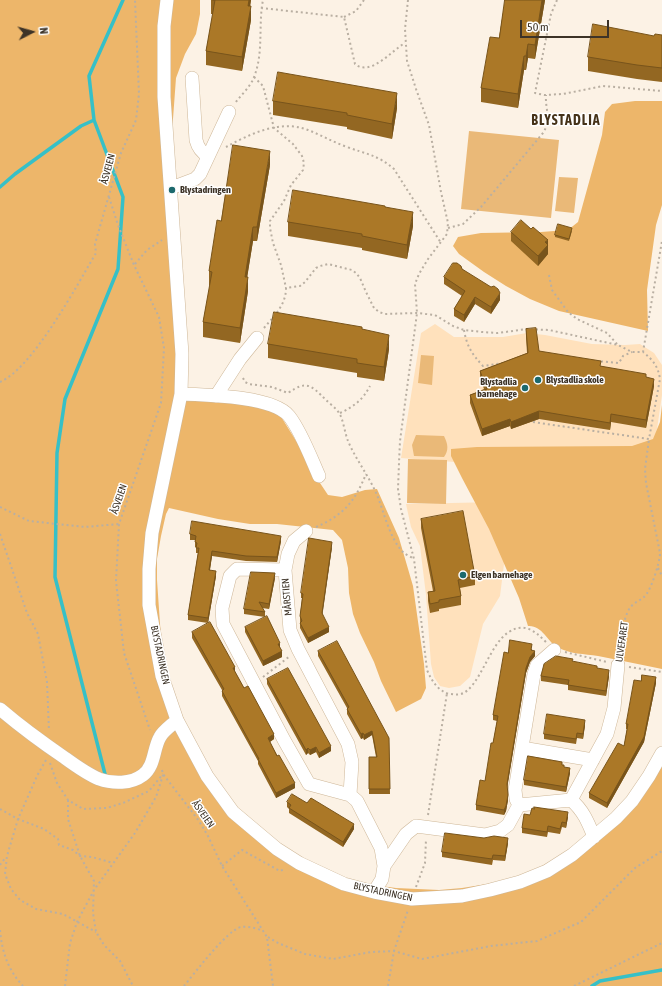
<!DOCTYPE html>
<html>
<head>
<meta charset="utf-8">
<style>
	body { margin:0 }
	#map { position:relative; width:662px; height:986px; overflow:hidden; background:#fcf2e5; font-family:"Asap Condensed",sans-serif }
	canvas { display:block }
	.north { position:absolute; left:12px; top:12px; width:40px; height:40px; -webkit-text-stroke:3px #fff; paint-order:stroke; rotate:84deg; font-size:11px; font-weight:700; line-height:16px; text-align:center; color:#3d3327 }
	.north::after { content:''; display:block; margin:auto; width:14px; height:18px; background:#3d3327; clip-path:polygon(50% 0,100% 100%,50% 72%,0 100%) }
	.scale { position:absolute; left:520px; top:20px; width:89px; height:18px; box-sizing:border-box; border:2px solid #3d3327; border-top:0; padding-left:5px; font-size:12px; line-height:14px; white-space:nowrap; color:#3d3327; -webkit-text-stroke:3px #fff; paint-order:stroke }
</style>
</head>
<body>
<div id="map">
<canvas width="662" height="986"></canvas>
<div class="north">N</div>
<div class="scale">50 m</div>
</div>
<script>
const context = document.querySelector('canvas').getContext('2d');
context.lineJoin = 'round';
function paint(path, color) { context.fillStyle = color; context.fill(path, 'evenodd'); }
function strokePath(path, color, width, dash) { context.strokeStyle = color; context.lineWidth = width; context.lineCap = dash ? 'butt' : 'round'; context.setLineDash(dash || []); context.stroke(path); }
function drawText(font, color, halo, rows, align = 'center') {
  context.font = font + ' "Asap Condensed",sans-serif'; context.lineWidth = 3; context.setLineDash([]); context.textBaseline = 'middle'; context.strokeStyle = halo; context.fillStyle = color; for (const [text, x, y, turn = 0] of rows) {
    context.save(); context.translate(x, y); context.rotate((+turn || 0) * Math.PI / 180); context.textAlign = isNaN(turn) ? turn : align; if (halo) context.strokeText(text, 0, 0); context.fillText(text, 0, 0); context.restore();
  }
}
paint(new Path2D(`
	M435,324L454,337H503L527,333L545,335L592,344L625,345L640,344L654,353L662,365V395L652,463L455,462L401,458L421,333Z
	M497,502L505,556L500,596L483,624L470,677L460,686L449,688L440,686L434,677L431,664L426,595L420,546L411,527L406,504Z`), '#ffe1bc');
paint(new Path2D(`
	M469,131L559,140L551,218L461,209Z
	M559,177L578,178L574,213L555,211Z
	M421,355L434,356L432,385L418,383Z
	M416,435L444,436C448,444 449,450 444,457L414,456L412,445Z
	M408,459L447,460L446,504L407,503Z`), '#eab978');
paint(new Path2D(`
	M0,0H200V14L196,34L185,54L176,78L171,146L187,392L241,400L280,415L298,444L312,471L328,495L342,497L365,490L377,489L399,538L413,586L424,664L426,688L421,699L396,712L381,681L374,662L360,633L353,614L349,593L348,568L342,540L333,530L277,524H250L218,519L169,508L166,514L161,536L157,559V580L162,653L174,695L200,758L228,799L274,845L344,881L396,888L439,890L462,888L506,881L533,871L581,844L662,764V986H0Z
	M635,101H662V205L656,225L647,290L648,331L559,311L530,299L506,286L484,272L459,254L453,246L458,237L481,233L541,232L568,230L578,222L602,135L605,112L612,104Z
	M662,405V669C641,665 620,660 598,656C585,654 569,654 557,647C547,641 542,625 528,626L519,598L489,529L462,478L451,456V449L477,447L632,446L653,439L660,422Z`), '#edb66a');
strokePath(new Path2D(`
	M94,120L123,197L118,269L65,399L57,453L55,577L106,778
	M0,187L15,174L81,126L94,120L89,76L123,0
	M592,986L600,981L662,970`), '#36c0c7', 3.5);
const minor = new Path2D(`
	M167,0L164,26V97L182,354L181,394L152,533L149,569V605L162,676L177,720L207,776L233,812L277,849L299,863L344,884L374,892L412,899L462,896L490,890L520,882L547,871L572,855L616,818L632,801L649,776L662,753
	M192,78L196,140C198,148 201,152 208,156
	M171,188L195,179L200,174L229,112
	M181,394C206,395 273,396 289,416C301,431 311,458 319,476
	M216,396L240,359L257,338
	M306,531L294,541L288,554L285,570L290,630L298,649L348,744L352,762L350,795
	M285,570L237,569L230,576L222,608L223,624L284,740L309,784L350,795L357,801L381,848L384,866L382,879L374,892
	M554,650L537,665L534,674L515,790L516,799L519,805L571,800L607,734L614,708L618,665
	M0,709C21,727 43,743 65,758C76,766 87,774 99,779C113,784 131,784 143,775C155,766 153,749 160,737C163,731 172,725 177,720
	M522,748L593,760
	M571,800C583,810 588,822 594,837
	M384,866L406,834L416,826L485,835L500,831L508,825L519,805`);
strokePath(minor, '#ceb798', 14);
strokePath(new Path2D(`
	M408,0L405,29L407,61L416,89L429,125L441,192L448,223L447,234L428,259L419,274L415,284L417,313L400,441L399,463L398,489L401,509L414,559L427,670C432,681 437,690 449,694C453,694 457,695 461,694C480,688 489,644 509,632C524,622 535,631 546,642
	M557,0L551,14L535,93L544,95L563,94L603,86L662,91
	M261,8L344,17L355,64C371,77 392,50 405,43
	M344,17L356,11L364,0
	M254,77L263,86L274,128L293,144L302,156L304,163L303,170L291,185L284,201L270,221V228L273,243L281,265L286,288
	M236,102C242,94 251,86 254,77C264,52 258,25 263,0
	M226,147C250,134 280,119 308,130C321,135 333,142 347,147C366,154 378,155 394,169L441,243
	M109,197L118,225L134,265L159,317L164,348L161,403L119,524L116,581L124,653L150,730
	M448,228L463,224L481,207L543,133C552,119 545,110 546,95
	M135,264L147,250L162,240
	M549,275L552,290L568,312L577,319L607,333L617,344
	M264,328C274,316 286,305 286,288L300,286L305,282L316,268L320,266L328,264L352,270L356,273L360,278L366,292L374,308L379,312L385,314L417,313L435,315L453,326L464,330L482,332L498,333L527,329L549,330L618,345L632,352H643L662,241
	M464,330C467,347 472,354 483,366L503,363
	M596,361L619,363L623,356L632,352
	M243,378L245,382L249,384L272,387L288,393C307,380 311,385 326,400C330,404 336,408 339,413C343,418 345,434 348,441C356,460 369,476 377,495C384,512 390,540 404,553C407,555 411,557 414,559
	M0,382C33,368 77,285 96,253L95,244L121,153L136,120L139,94L135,0
	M340,413C353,407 363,400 370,386
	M533,422L649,439L660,379C658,366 653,360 643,352
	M0,507L29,521L85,527L119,524
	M316,527C344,515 355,501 366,474
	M0,534L27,613L38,634L47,682L49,731
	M658,568L662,576
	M565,652L607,662
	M618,654C621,641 622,624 628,611C632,603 638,602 644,597C651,591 660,562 660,553L646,483L645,469L649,439
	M629,667L662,672
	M263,677L290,656
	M46,760L37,776L18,819L7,856L5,874L11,889L20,900L36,909L63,914L96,932
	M50,763L57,783L68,800L83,809L107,808L123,803L149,791L163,774
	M162,770L163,774L199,821L208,836L222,866L267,937L273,986
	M68,800V819L80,856L94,881L93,913L96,932L104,945L120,961L133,986
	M0,809L18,819L44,829L58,839L59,845L73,850L80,856L92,857L113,863
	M428,815L447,693
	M0,865L6,857
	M222,866L242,850L280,871L285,869
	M416,887L425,863L426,839
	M0,930C2,952 8,970 23,986
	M268,937L278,943L305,954L333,959L371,952L394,951L422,959L491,946L537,941L581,922L635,868L662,851
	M65,986L70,943L77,922L94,890L135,833L156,797L163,775
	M184,986C194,974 227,930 241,927C248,926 256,928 263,931
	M388,986L394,951L408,910
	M574,986L662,943`), '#b9afa2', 2, [2, 3]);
strokePath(minor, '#fff', 13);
paint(new Path2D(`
	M211,0H251L250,6L251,20L242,71L206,65V51L213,14H211Z
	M505,0H545L535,59L528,58L526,70H524L518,108L481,102V88L499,38Z
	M662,35V82L637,79L588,71V57L654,36Z
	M273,101L397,108L392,139L347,129V127L273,115Z
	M270,165L257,241H253L247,277L248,291L240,343L203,337V322L210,285H209V271L221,221Z
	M385,207L413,226L407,259L362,250V248L288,236V222Z
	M572,231L569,241L555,237V235Z
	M511,232L548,244V254L538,266L511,241Z
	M462,269L500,300L491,314L475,304L464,322L454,316V309L462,296L444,284V277Z
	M362,329L389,349L384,381L357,377V373L268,358V344Z
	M526,329L539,351L646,377L654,386L646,428L611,422L610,430L539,419L511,429L510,426L482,436L470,403V395L484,389L480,378V371L527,353L526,337Z
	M421,519L475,576V585L460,588L461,596V605L439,609V611L430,613L428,601V592L433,591L421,528Z
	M190,534L281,541L277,562L246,561L212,556L210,570L216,576L208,623L188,620V615L198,553H196V547H195V540H190Z
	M332,547L322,614L329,632L308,643L300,628V616L302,598H301V593Z
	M275,578L269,609L262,608L265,612V617L244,614V609Z
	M245,627L280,648L282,657L263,666L245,632Z
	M192,632L235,672L244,688L274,739L270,742L295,788L276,798L258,764V761L222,696V690L192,638Z
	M532,649V650L535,656L530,662L526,673L507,787L508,800L506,811L504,815L476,810V805L485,781L493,743L497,721L493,720V715L508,653Z
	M318,651L389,738L390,794H369V757H376L372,735L364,740L363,738L361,739L347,714V708L318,656Z
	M573,662L597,668L609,676L606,696L568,690V685L541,681V676Z
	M267,679L331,751L319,758L316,752L310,755L308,753L306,755L267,684Z
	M641,681L656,683L644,742L607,808L589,798V793L624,746L627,729H626V724Z
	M585,725L583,739L577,738L576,744L544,739V734Z
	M562,765L570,773L566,792L524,785V780Z
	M287,802L307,803L354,829L343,847L289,813V809L287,807Z
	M530,815L568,817L566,828L562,827L560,834L548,832L547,837L522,833V828Z
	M508,843L505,861L493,860L492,865L442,857V852Z`), '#936722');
paint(new Path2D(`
	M249,0H251L248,20V6Z
	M542,0H545L535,59V45Z
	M251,6V20L242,71V57Z
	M528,44V58L526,70V56Z
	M524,56V70L518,108V94Z
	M397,93V108L392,139V124Z
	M270,151V165L257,241V227Z
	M413,212V226L407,259V245Z
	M253,227V241L245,291V277Z
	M548,240V254L538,266V256L545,242Z
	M248,277V291L240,343V328Z
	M500,293V300L491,314V307Z
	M475,297V304L464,322V315Z
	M389,335V349L384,381V367Z
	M654,379V386L646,428V420Z
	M539,411V419L511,429V422Z
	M611,414V422L610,430V423Z
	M510,419V426L482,436V429Z
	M281,536V541L277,562V557Z
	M332,542V547L322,618V613Z
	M212,551V556L209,575V570Z
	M216,571V576L208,623V618Z
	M275,573V578L269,609V604Z
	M329,627V632L308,643V638Z
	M280,643V648L278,649V644Z
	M282,651V657L263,666V661Z
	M535,651V656L530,662L526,673L507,789V784L526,668L530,657Z
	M235,667V672L233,673V668Z
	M609,670V676L606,696V691Z
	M656,677V683L644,742L607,808V803Z
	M585,720V725L583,739V734Z
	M372,731V735L364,740V735Z
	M363,733V738L361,739V734Z
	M274,734V739L268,743V738Z
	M331,746V751L319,758V753Z
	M316,747V752L310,755V750Z
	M308,748V753L306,755V750Z
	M570,768V773L566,792V787Z
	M295,783V788L276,798V793Z
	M508,795V800L506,811L504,815V810Z
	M568,812V817L566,828V823Z
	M354,824V829L343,847V842Z
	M508,838V843L505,861V856Z`), '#78541b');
const building = new Path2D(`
	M213,0H249L248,6H251L242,57L206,51L215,0Z
	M505,0H542L535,45L528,44L526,56H524L518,94L481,88L490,37L499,38Z
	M593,24L654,36L655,34L662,35V68L637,65L588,57Z
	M278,72L397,93L392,124L347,115V113L273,101Z
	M233,145L270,151L257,227H253L245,277H248L240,328L203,322L212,272L209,271L217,220L221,221Z
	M293,190L385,206V207L413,212L407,245L362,236V234L288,222Z
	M521,220L531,229L533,227L548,240L545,242L548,245L538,256L511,232Z
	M558,224L572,228L569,239L555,235Z
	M453,263H457L461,266L462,269L491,287L494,286L498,289L500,293L491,307L475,297L464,315L454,309L465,291L444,277Z
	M274,312L362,327V329L389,335L384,367L357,363V359L268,344Z
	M536,328L539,351L601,361L600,366L646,374V377L654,379L646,420L611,414L610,423L539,411L511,422L510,419L482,429L470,395L487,389L480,371L528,353L526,329Z
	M463,511L475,576L458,580L461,596L439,600V602L430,604L428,592L435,591L421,519Z
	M192,521L281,536L277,557L246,556L212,551L209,570L216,571L208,618L188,615L199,548H196L197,543L195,542L196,536L190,534Z
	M309,538L332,542L322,613L329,627L308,638L300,623L302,621L300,616L303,594L301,593Z
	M251,572L275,573L269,604L259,602L265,612L244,609Z
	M267,616L280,643L278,644L282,651L263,661L245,627Z
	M210,622L235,667L233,668L244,688L248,686L274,734L268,738L277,756L279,755L295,783L276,793L258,759H259L222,691L224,689L192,632Z
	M510,640L532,644L531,650L535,651L530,657L526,668L507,784L508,795L506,806L504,810L476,805L480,780L485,781L491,743H493L498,716L493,715L504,652L508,653Z
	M337,641L389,738L390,789H369V757H377L372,731L364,735L363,733L361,734L347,709L349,707L318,651Z
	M556,656L573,659L572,661L597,666V668L609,670L606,691L568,685L569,680L541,676L544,664Z
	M288,668L331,746L319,753L316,747L310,750L308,748L306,750L267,679Z
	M642,675L656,677L644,737L607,803L589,793L618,743L624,746L628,724H626L634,680L641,681Z
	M547,714L585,720L583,734L577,733L576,739L544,734Z
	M528,756L562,762V765H564V767L570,768L566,787L524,780Z
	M292,794L307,803L311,798L354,824L343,842L289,808L291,805L287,802Z
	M534,807L568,812L566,823L562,822L560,829L548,826L547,832L522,828L524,814L530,815L532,808L534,809Z
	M445,833L484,838L494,836L508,838L505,856L493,855L492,859L442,852Z`);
paint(building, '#ab7827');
strokePath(building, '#78541b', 1);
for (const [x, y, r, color] of [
	[172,190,4,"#1c696d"],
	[538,380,4,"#1c696d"],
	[525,388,4,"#1c696d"],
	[463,575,4,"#1c696d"]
]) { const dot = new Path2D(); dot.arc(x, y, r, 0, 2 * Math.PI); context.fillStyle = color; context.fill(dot); strokePath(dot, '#fff', 1.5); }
drawText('10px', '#3d3327', '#fff', [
	["ÅSVEIEN",108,169,-75],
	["ÅSVEIEN",119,499,-71],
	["MÅRSTIEN",287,597,-95],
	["ULVEFARET",622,642,-82],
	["BLYSTADRINGEN",160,655,78],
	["ÅSVEIEN",203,814,55],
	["BLYSTADRINGEN",383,892,12]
]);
drawText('bold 10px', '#3d3327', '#fff', [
	["Blystadringen",180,190],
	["Blystadlia skole",546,380],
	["Blystadlia",517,382,"right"],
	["barnehage",517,394,"right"],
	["Elgen barnehage",471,575]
], 'left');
context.letterSpacing = '1px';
drawText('bold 14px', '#453218', '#fff', [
	["BLYSTADLIA",566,121]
]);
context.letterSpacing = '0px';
</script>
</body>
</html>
